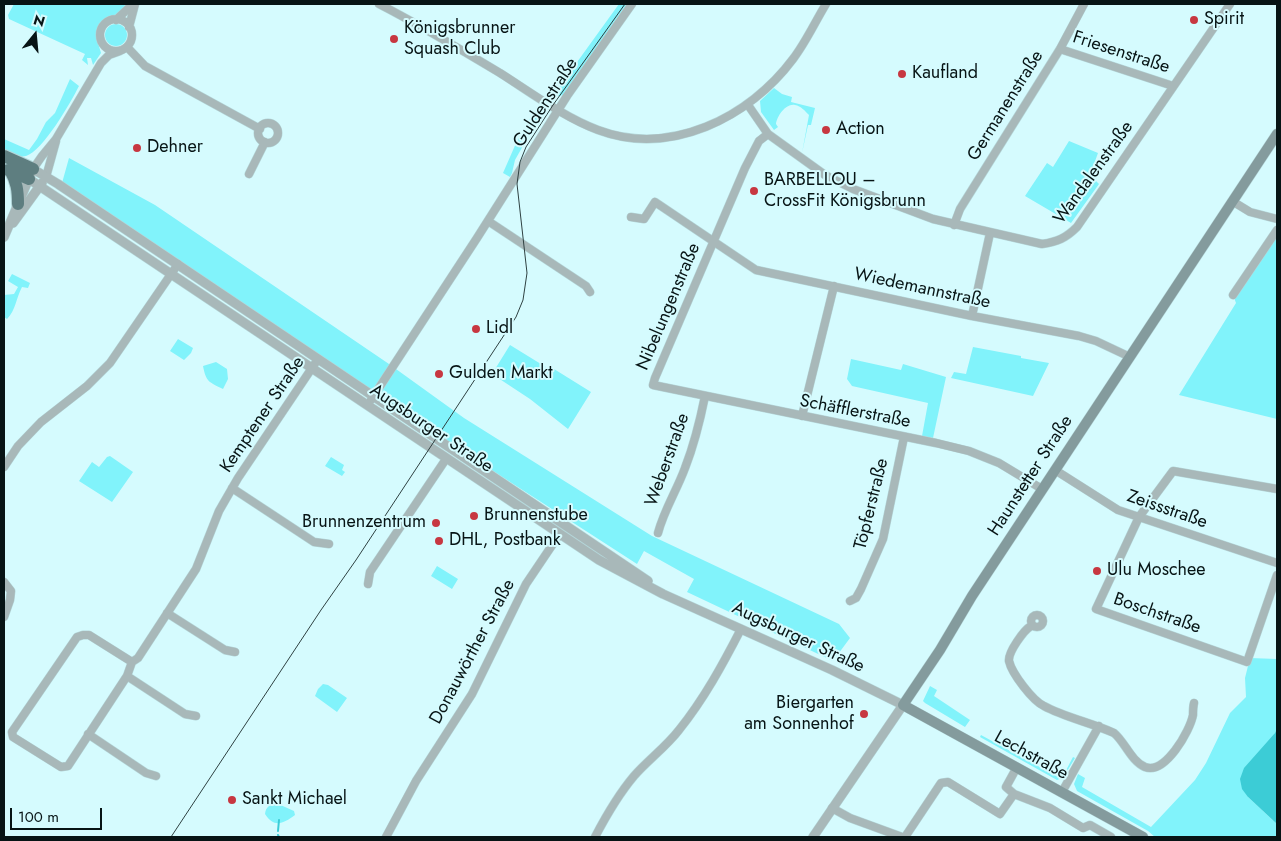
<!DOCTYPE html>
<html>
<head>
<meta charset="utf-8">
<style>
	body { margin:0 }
	#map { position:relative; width:1281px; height:841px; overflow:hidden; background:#d5fbfe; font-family:Jost,sans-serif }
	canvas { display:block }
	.frame { position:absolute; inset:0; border:5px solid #071415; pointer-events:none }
	.north { position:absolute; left:10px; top:10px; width:50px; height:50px; -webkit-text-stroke:4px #d5fbfe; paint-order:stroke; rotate:17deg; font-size:14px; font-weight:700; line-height:20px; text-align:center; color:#071415 }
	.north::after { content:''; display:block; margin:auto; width:18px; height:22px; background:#071415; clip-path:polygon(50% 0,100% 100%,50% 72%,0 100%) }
	.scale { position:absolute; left:10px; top:808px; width:92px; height:22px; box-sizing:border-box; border:2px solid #071415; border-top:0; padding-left:6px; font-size:15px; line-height:18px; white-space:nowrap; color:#071415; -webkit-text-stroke:4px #d5fbfe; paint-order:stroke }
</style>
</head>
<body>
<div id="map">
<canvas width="1281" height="841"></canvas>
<div class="frame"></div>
<div class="north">N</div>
<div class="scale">100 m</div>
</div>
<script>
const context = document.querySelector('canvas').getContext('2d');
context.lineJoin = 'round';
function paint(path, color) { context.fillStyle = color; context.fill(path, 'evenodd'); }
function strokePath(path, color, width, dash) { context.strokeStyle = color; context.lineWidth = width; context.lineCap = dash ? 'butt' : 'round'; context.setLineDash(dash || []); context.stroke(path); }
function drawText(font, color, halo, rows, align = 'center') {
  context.font = font + ' Jost,sans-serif'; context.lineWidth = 4; context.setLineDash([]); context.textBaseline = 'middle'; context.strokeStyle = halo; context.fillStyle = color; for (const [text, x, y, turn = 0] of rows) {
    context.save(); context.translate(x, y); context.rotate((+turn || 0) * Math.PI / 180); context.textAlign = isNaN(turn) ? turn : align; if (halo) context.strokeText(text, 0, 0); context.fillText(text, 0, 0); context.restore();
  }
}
paint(new Path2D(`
	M14,4H126L119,13L101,23L96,36L101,53L93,65L91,58H87L88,65L82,60L85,54L9,19L8,15Z
	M619,4H627L563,95L559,96L554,94Z
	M105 35a11 11 0 1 1 22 0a11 11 0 1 1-22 0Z
	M70,79L79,86C71,102 43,151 26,156C18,158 10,152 4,149V139L29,150L37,139L46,122L55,113Z
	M774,88L782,94L792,97L791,102L815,108L811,125H808L802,153L809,115C805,111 801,106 795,105C786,103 777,116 776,124L778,127L774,130L761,112L760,101Z
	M532,115L538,119L515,160L512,173L510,177L503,173L517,141Z
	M1069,141L1098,153L1093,167L1102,171L1095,180L1099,184L1071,223L1025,196L1047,163L1053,167Z
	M69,158L155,205L389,364L464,418L652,536L839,624L850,638L833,661L687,592L694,579L644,551L637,564L456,447L62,183Z
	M1277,232V419L1179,395L1236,303L1233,295Z
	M12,274L30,283L28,288L22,287C16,298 16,310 7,319L4,317V295L14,294L18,287L8,281Z
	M178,339L193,348L191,353L184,360L170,351Z
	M510,345L549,369H554L591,392L568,429L530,399L492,374Z
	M973,347L1021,356V358L1049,363L1033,396L951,378L954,372L966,374Z
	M851,359L901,370L903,364L946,377L933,438L922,436L928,403L852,386L847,379Z
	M216,362L227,369L228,379L223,389C209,382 206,382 203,366Z
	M110,456L133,472L112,502L79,481L92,462L99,467L107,457Z
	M331,457L344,465L342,470L345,472L342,476L325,466Z
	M437,566L458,579L452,589L431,576Z
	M1250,658L1277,659V728L1248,797L1277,824V837H1155L1148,831L1077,791L1074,784L1078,774L1085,778L1082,787L1151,827L1195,780L1206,763L1230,713L1246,697L1245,678Z
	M323,684L328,685L347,698L337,712L315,696L318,689Z
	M930,686L937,690L934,696L970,720L965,727L925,703L923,701Z
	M981,735L1058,777L1063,776L1073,757L1075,758L1063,778L1057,780L980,737Z
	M276,803L294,811L295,815C283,824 274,828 265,814C266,807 269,805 276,803Z`), '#81f3fb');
paint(new Path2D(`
	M1277,728V824L1248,797L1242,789L1240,779L1244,768L1275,733Z`), '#3cccd6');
strokePath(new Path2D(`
	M278,831L279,820
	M278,835L279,837`), '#3cccd6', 2);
const minor = new Path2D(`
	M379,4C420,25 460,49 500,73C530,92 565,118 598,130C670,157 749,118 793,59C806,42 815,22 826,4
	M100 35a16 16 0 1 1 32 0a16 16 0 1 1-32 0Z
	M116,20L133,4
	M129,27L135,4
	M127,47L145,66L260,129
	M1060,49L1173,86
	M748,105L768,134L825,175L853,189L933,219L1042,244C1057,242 1066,238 1077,227L1230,4
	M258 133a10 10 0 1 1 20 0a10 10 0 1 1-20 0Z
	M768,134L759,141L745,168L655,378L653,385L936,443L969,451L999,463L1042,489
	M33,169L42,156L56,139L101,63L109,55L120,51
	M249,174L265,142
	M46,177L56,141
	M1232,201L1250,212L1277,219
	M631,217L644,219L655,202L756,270L972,316L1079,336L1096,341L1130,357
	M488,221L586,286L590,292
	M954,225L960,209L1060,49L1084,4
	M1233,295L1277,230
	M972,316L990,233
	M371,400L477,238L567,96L632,4
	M802,416L834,286
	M4,467L18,446L41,422L87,386L110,363L178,264
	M1055,470L1118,510L1277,563
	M232,488L314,542L329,544
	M1277,489L1173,471L1139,517L1096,609L1247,662L1277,575
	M658,533C664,510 677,490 685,468C694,445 700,421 705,396
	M4,582L11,591L10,600L4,617
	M368,584L370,572L446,459
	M850,601L856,598L861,589L883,539L904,437
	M167,613L225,650L235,652
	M1031 621a6 6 0 1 1 12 0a6 6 0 1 1-12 0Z
	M1031,626C1024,630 1008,652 1009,661C1012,674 1033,701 1044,706C1064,717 1092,723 1114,733C1125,742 1131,761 1145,767C1165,775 1190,731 1193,715C1193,711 1193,707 1194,703
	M132,662L89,635H83L77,637L12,732L13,737L61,767L68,766L127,676L132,662L138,658L196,569L219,511L238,478L318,359
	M127,676L185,714L196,716
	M88,734L146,773L156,776
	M1062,792L1099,726
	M1014,794L1050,808L1083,828L1090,825L1111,837
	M832,808L850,818L902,837
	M386,837L416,781L472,694L526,584L559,535
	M595,837C606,816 618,795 634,776C648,760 666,747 679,730C704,699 723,664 741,629
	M905,837L941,783L948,782L1000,814L1014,794L1006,787L1017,767`);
const tertiary = new Path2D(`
	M29,179L599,560L663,594L832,670L903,705L813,837
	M13,223L42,183
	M4,237L33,169L58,184L648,581`);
const secondary = new Path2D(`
	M1143,837L903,705L940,650L972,596L1277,134`);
const trunk = new Path2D(`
	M4,156L33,169
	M8,170L29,179
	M10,170C17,182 18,191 18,204`);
strokePath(minor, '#b4d6d9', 9);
strokePath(tertiary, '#b4d6d9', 10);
strokePath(secondary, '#b4d6d9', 11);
strokePath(trunk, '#b4d6d9', 14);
strokePath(minor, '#a8b8b9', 8);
strokePath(tertiary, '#a8b8b9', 9);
strokePath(secondary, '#849b9d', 10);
strokePath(trunk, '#5e7e80', 12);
strokePath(new Path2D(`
	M171,837L321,610L356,560L516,317L523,300L527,273L517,184L520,162L526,147L553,105L625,4`), '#2e4041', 1);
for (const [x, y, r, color] of [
	[1194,20,5,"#c73741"],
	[394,39,5,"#c73741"],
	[902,74,5,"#c73741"],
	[826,130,5,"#c73741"],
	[137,148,5,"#c73741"],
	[754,191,5,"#c73741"],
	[476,329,5,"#c73741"],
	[439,374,5,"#c73741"],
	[474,516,5,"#c73741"],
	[436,523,5,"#c73741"],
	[439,541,5,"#c73741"],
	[1097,571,5,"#c73741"],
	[864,714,5,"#c73741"],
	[232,800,5,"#c73741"]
]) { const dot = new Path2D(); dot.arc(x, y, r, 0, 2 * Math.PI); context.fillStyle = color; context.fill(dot); strokePath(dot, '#d5fbfe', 2); }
drawText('18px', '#071415', '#d5fbfe', [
	["Spirit",1204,20],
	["Königsbrunner",404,29],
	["Squash Club",404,50],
	["Kaufland",912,74],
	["Action",836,130],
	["Dehner",147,148],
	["BARBELLOU –",764,181],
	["CrossFit Königsbrunn",764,202],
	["Lidl",486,329],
	["Gulden Markt",449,374],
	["Brunnenstube",484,516],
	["Brunnenzentrum",426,523,"right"],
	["DHL, Postbank",449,541],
	["Ulu Moschee",1107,571],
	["Biergarten",854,704,"right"],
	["am Sonnenhof",854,725,"right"],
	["Sankt Michael",242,800]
], 'left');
drawText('18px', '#071415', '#d5fbfe', [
	["Friesenstraße",1121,53,18],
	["Guldenstraße",546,103,-57],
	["Germanenstraße",1006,106,-58],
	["Wandalenstraße",1094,173,-54],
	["Wiedemannstraße",922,289,12],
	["Nibelungenstraße",669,307,-67],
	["Schäfflerstraße",855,412,11],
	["Kemptener Straße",263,415,-56],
	["Augsburger Straße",431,429,34],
	["Weberstraße",668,460,-70],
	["Haunstetter Straße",1031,476,-57],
	["Töpferstraße",872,504,-76],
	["Zeissstraße",1167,510,19],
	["Boschstraße",1157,614,19],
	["Augsburger Straße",798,638,25],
	["Donauwörther Straße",473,652,-62],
	["Lechstraße",1031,756,29]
]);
</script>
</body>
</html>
